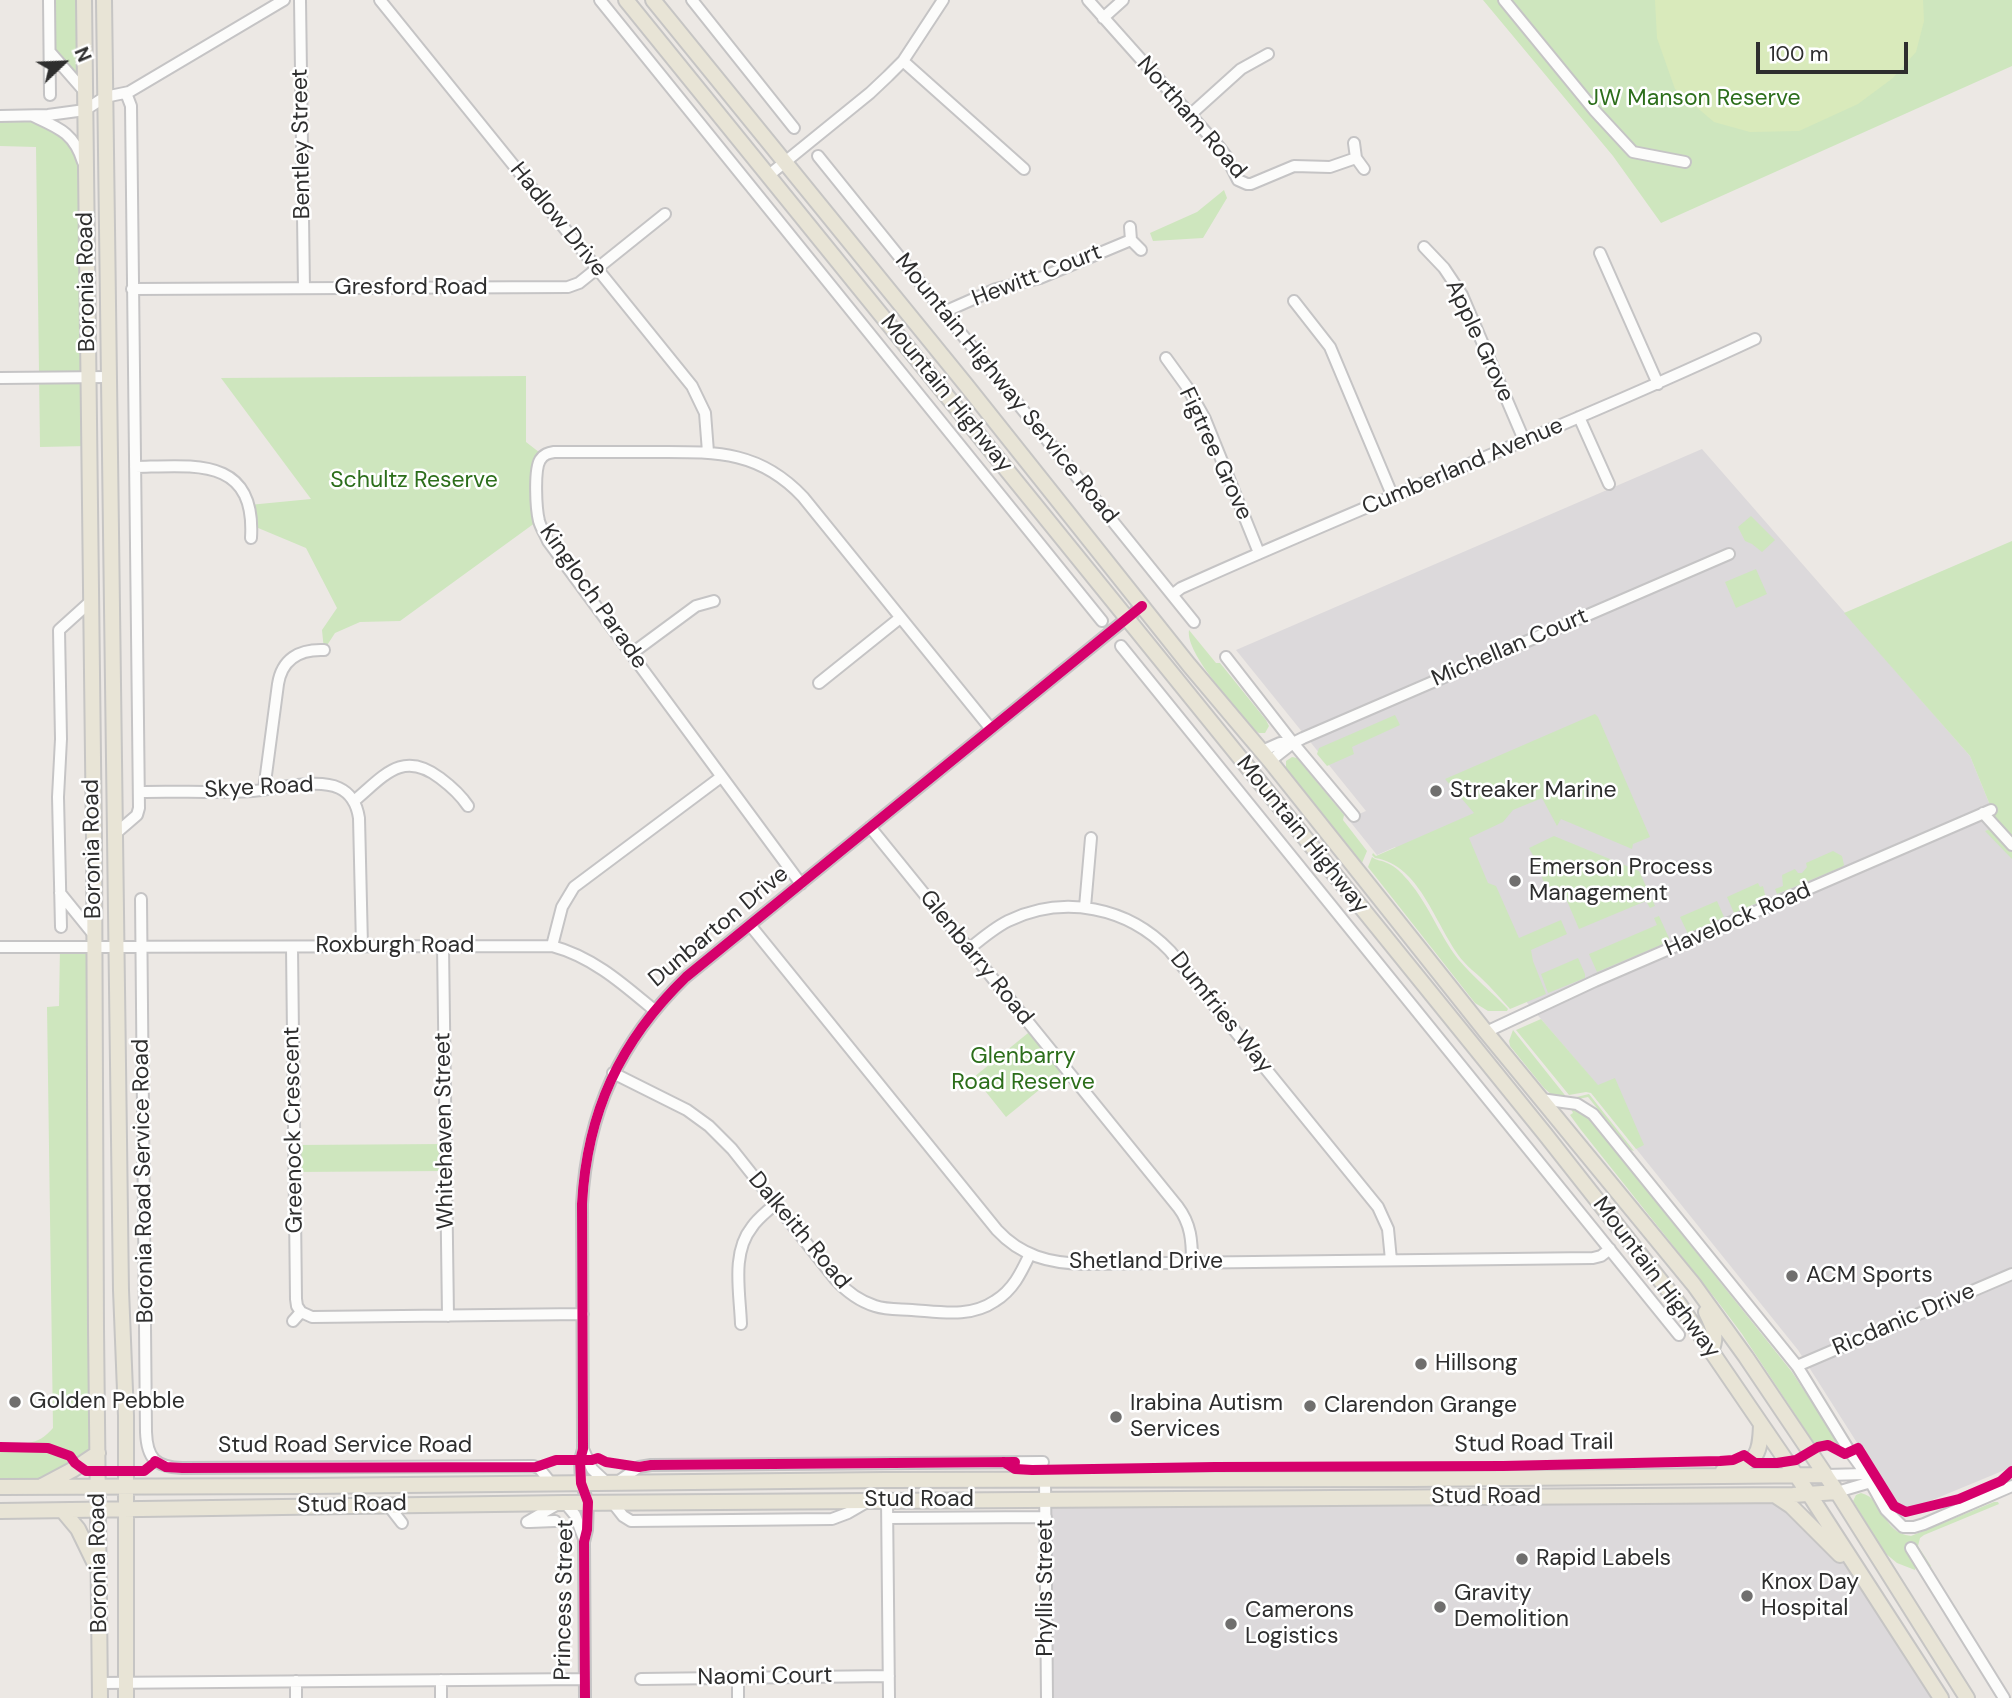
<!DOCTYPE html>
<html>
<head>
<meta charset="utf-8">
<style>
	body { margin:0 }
	#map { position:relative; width:2012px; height:1698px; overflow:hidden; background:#ece8e4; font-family:"DM Sans",sans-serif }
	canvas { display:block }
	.north { position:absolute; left:28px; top:28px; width:70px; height:70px; -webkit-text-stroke:5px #fff; paint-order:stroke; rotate:67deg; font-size:19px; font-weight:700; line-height:28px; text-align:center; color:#2e2e2e }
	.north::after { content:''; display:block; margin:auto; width:24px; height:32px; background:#2e2e2e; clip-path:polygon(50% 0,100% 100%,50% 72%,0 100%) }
	.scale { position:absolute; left:1756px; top:42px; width:152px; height:32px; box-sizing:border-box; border:4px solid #2e2e2e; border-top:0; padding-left:9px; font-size:21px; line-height:24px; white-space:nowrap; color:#2e2e2e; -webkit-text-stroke:5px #fff; paint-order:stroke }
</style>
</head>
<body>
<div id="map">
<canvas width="2012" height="1698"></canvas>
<div class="north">N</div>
<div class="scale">100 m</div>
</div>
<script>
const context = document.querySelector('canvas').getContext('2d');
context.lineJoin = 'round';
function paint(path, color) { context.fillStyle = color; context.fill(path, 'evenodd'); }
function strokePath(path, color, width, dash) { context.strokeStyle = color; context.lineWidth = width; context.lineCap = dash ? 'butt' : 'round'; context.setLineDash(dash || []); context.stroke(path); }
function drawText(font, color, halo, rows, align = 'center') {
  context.font = font + ' "DM Sans",sans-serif'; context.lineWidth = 5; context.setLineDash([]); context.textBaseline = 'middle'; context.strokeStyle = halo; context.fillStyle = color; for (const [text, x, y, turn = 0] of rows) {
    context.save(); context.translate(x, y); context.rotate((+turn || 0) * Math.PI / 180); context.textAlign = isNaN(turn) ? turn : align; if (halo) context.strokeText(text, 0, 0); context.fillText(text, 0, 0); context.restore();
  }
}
paint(new Path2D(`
	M1702,449L1970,756L1996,820L2012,837V1467L1913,1508L1896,1504L1798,1350L1605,1110L1606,1104L1597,1085L1395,847L1377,855L1348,819L1366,811L1236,650Z
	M1774,1495L1826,1540L1876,1596L1941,1698H1047L1045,1499Z`), '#dcd9db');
paint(new Path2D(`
	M49,0H84L85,92L50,52Z
	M1483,0H2012V66L1661,223L1613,156Z
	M0,116H32L56,128L79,152L89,446L40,447L36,147L0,146Z
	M1224,190L1227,198L1203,238L1153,241L1150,233L1197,212Z
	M526,376V442L544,456L541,459L539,520L400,621L360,622L335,633L324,650L322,630L337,608L306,548L251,525L249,505L311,499L221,378Z
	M1751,516L1775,540L1762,552L1752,544L1745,541L1738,527Z
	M2012,541V859L1985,831L2000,825L1996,820L1970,756L1844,613Z
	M1756,569L1767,594L1736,608L1725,582Z
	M1189,630L1216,663H1220L1266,720L1269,726L1265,733H1259L1254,730C1238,709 1185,654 1189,630Z
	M1595,714L1598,717L1650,837L1633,844L1632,849L1561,819L1557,826L1542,798L1513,810L1503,822L1469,838L1488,883L1496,886L1519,938L1561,920L1567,934L1531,950L1533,961L1546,994L1510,1009C1500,998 1491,987 1480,977C1475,972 1469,968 1464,962C1436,930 1422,865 1375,858L1372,855L1373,853L1376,856L1474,813L1445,779Z
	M1395,715L1400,725L1352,747L1354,754L1327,766L1317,754L1319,748Z
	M1292,757L1297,758L1344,815L1343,820L1367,851L1362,863L1286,769V761Z
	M1554,836L1639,871L1655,906L1650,908L1646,901L1579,929L1562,889L1550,894L1542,878L1544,871L1532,866L1535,859L1529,848Z
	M1833,851L1842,856L1844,865L1842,867L1777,894L1775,889L1783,886L1782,875L1795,869L1798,873H1802L1807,867L1806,863Z
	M1372,857C1377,861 1381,860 1387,863C1393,865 1400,871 1404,876C1427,900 1438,933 1458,959C1473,977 1492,992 1508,1009L1507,1011H1488L1475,1003L1368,867Z
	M1758,883L1760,887L1763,886L1766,899L1734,913L1727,897Z
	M1717,901L1724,917L1688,934L1680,917Z
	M1659,916L1669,938L1668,942L1597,972L1589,954L1657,925L1654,918Z
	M94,946L98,1453L41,1486L0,1487V1444C23,1443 37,1447 53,1428L47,1007L59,1006L60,947Z
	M1578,958L1585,974V978L1548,993L1541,974Z
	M1541,1019L1598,1085L1615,1078L1644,1145L1636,1149L1591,1093L1586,1092L1569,1095L1516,1030Z
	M1033,1029L1066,1068L1006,1117L974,1077Z
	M1513,1030L1568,1099L1589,1094L1634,1151L1631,1150L1588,1097L1574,1100L1553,1096L1544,1088L1510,1046L1509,1041Z
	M1571,1109L1584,1114L1592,1122L1792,1372L1843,1450L1842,1451C1833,1446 1826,1440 1816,1446L1742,1334L1718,1302L1581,1130L1570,1115L1573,1113Z
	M445,1144L446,1171L294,1172V1145Z
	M1861,1493C1886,1499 1881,1533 1911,1536L1994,1502H1998L1999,1504L1924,1535L1920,1538L1918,1546L1931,1566L1928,1567L1913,1545L1906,1550L1916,1567L1915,1570L1897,1563L1885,1553L1853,1501L1856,1495Z`), '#cee6be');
paint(new Path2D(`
	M1655,0H1923L1924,21L1916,52L1893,78L1858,104L1799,131L1750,132L1714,122L1675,89L1657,38Z`), '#d9eabb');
const minor = new Path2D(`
	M49,0L50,95
	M300,0L304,288
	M380,0L692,386L705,413L708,452
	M600,0L1102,621
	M692,0L794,128
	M1088,0L1220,148L1226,156L1238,180L1247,184H1251L1294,166L1330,167L1356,158
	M1504,0L1595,111L1633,152L1685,162
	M1103,18L1123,0
	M50,52L85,92
	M903,61L1024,169
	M1190,115L1241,69L1268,54
	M0,116L48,115L85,110L105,97L129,92L284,0
	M33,116C59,128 74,133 83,162
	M1354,143L1356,158L1364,169
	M818,156L1194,622
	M769,175L870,93L888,76L903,61L943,0
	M1130,227L1131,240L1141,250
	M1424,247L1444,268L1462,295L1524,440
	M1600,253L1658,384
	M132,289L568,287L579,283L665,214
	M1294,301L1330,347L1393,497
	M944,312L996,289L1040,278L1131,240
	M1166,358L1187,387L1205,419L1259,553
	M0,378L109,377
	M1579,417L1609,484
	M135,467C194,466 256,456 251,538
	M1172,595L1181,588C1371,502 1566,427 1755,339
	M1121,646L1679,1335
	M631,654L696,606L714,601
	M1226,657L1293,743L1354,816
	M819,683L900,618
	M1262,751L1280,743H1293
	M1270,761L1293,743L1303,738L1729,554
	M264,790L278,684C282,659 299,649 324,650
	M139,792C177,791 215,793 253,791C277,789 317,778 339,788C352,794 357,805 359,818L362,946
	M354,801C383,777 402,749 440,778C452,787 460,794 468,806
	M1983,813L2012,845
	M870,827L1178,1207C1191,1224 1192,1241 1192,1262
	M115,834L137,815L139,808L131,106L126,93
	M801,884L548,541C545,534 541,528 539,521C536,509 534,470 540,460C544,454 548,453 554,452C587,452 620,452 652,452C713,452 758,449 803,497L991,729
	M60,893L94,935
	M141,899L146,1432C147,1458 155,1467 182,1468L533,1466L539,1468L551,1483
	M1085,907L1091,838
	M750,925L997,1230C1021,1256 1049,1263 1084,1264L1593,1258L1601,1256L1610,1249
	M61,927L58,797L61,739L59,630L90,602
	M443,946L448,1316
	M552,946L562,907L574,887L721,777
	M0,947L552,946C593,957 623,984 654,1010
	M292,947L296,1299L297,1306L301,1312
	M969,949C981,939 994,928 1008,921C1064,894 1128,907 1170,951L1378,1207L1388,1229L1391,1260
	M1486,1032L1595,981L1991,810
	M613,1073L687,1110L709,1126L732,1149L835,1279C846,1291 859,1301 875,1306C887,1310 900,1309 912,1310C941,1312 970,1318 995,1301C1013,1290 1021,1273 1030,1254
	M1541,1099L1577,1104L1593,1114L1797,1366L1850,1452L1866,1474
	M293,1321L301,1312L312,1317L583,1314
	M741,1324C740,1293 731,1253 752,1227C758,1218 768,1211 775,1204
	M1797,1366L2012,1274
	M583,1449L592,1469L607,1483
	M1826,1475L1866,1474L1886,1510L1903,1527H1914L1924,1524L2012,1486
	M1045,1479L1047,1698
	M616,1483L639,1467L651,1465L1043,1462
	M1837,1492L1871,1482
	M887,1500L889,1698
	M612,1502L623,1516L631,1521L832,1519L848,1513L867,1502
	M565,1503L575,1515L584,1539
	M388,1505L402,1523
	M888,1518L1046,1517
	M527,1522L558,1504
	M530,1522L555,1521
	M1911,1548L2004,1698
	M738,1677V1698
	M641,1679L889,1676
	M441,1680V1698
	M296,1681V1698
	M100,1683L585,1679
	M585,1698L584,1542L587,1530L588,1502L581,1483L580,1460L583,1449L582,1204C587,1112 620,1041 686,977L1142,606`);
const major = new Path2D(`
	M84,0L94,840L96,1328L100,1698
	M104,0L121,1290L126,1416V1698
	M626,0L1545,1134L1679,1304L1809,1494L1941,1698
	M653,0L966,385L1189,665L1270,761L1486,1032L1694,1285L1746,1357L1837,1492L1967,1698
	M1706,1312C1713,1326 1718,1336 1711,1351
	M1723,1471C1756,1461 1760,1459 1761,1424
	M42,1486L74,1469L98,1453
	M0,1487L309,1486L885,1480L1411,1479L1826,1475
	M1776,1496L1791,1506L1840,1555
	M0,1511L565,1503L1793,1495L1837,1492
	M63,1511L78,1529L96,1566`);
strokePath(minor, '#c5c4c5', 14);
strokePath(major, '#c6c5c4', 18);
strokePath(minor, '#fcfcfb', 10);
strokePath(major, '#e8e4d6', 14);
strokePath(new Path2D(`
	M0,1447L48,1448L70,1456L75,1463L86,1471H144L154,1463
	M155,1461L166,1467L182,1468L536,1467L556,1460H592L598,1458L606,1462L639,1467L651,1465L1015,1462
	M1004,1462L1015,1469L1032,1470L1215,1467L1503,1466L1720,1461L1733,1460L1744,1455L1755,1463H1777L1796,1460L1818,1447L1828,1445L1845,1454L1858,1448L1894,1506L1906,1512L1959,1499L2001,1481L2012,1471
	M585,1698L584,1542L587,1530L588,1502L581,1483L580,1460L583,1449L582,1204C587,1112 620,1041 686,977L1142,606`), '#d6006c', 10);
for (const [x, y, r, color] of [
	[1436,791,7,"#706f6e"],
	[1515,881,7,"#706f6e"],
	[1792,1276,7,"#706f6e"],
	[1421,1364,7,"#706f6e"],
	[15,1402,7,"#706f6e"],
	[1310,1406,7,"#706f6e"],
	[1116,1417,7,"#706f6e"],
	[1522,1559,7,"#706f6e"],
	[1747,1596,7,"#706f6e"],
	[1440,1607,7,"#706f6e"],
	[1231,1624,7,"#706f6e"]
]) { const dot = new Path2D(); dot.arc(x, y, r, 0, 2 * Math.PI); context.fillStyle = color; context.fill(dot); strokePath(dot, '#fff', 2.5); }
drawText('23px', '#2c6e1b', '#fff', [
	["JW Manson Reserve",1694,99],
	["Schultz Reserve",414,481],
	["Glenbarry",1023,1057],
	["Road Reserve",1023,1083]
]);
drawText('23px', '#2e2e2e', '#fff', [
	["Northam Road",1191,118,49],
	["Bentley Street",302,144,-91],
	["Hadlow Drive",558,220,51],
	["Hewitt Court",1037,276,-21],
	["Boronia Road",87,282,-91],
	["Gresford Road",411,288],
	["Apple Grove",1479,341,65],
	["Mountain Highway Service Road",1006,389,51],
	["Mountain Highway",946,394,51],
	["Figtree Grove",1215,454,65],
	["Cumberland Avenue",1463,467,-23],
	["Kingloch Parade",593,597,55],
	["Michellan Court",1510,648,-23],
	["Skye Road",259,788,-3],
	["Mountain Highway",1302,835,51],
	["Boronia Road",93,849,-91],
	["Havelock Road",1738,920,-23],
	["Dunbarton Drive",719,927,-40],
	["Roxburgh Road",395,946],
	["Glenbarry Road",976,958,51],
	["Dumfries Way",1221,1013,51],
	["Greenock Crescent",294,1130,-91],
	["Whitehaven Street",445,1131,-91],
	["Boronia Road Service Road",144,1181,-91],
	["Dalkeith Road",799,1231,50],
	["Shetland Drive",1146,1262],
	["Mountain Highway",1656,1278,53],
	["Ricdanic Drive",1904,1320,-23],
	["Stud Road Trail",1534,1444,-1],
	["Stud Road Service Road",345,1446],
	["Stud Road",1486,1497],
	["Stud Road",919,1500],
	["Stud Road",352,1505,-1],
	["Boronia Road",99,1563,-91],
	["Phyllis Street",1046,1588,-90],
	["Princess Street",565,1600,-89],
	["Naomi Court",765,1677,-1]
]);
drawText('23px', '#2e2e2e', '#fff', [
	["Streaker Marine",1450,791],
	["Emerson Process",1529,868],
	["Management",1529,894],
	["ACM Sports",1806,1276],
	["Hillsong",1435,1364],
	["Golden Pebble",29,1402],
	["Irabina Autism",1130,1404],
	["Services",1130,1430],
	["Clarendon Grange",1324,1406],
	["Rapid Labels",1536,1559],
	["Knox Day",1761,1583],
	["Hospital",1761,1609],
	["Gravity",1454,1594],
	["Demolition",1454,1620],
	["Camerons",1245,1611],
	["Logistics",1245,1637]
], 'left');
</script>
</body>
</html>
